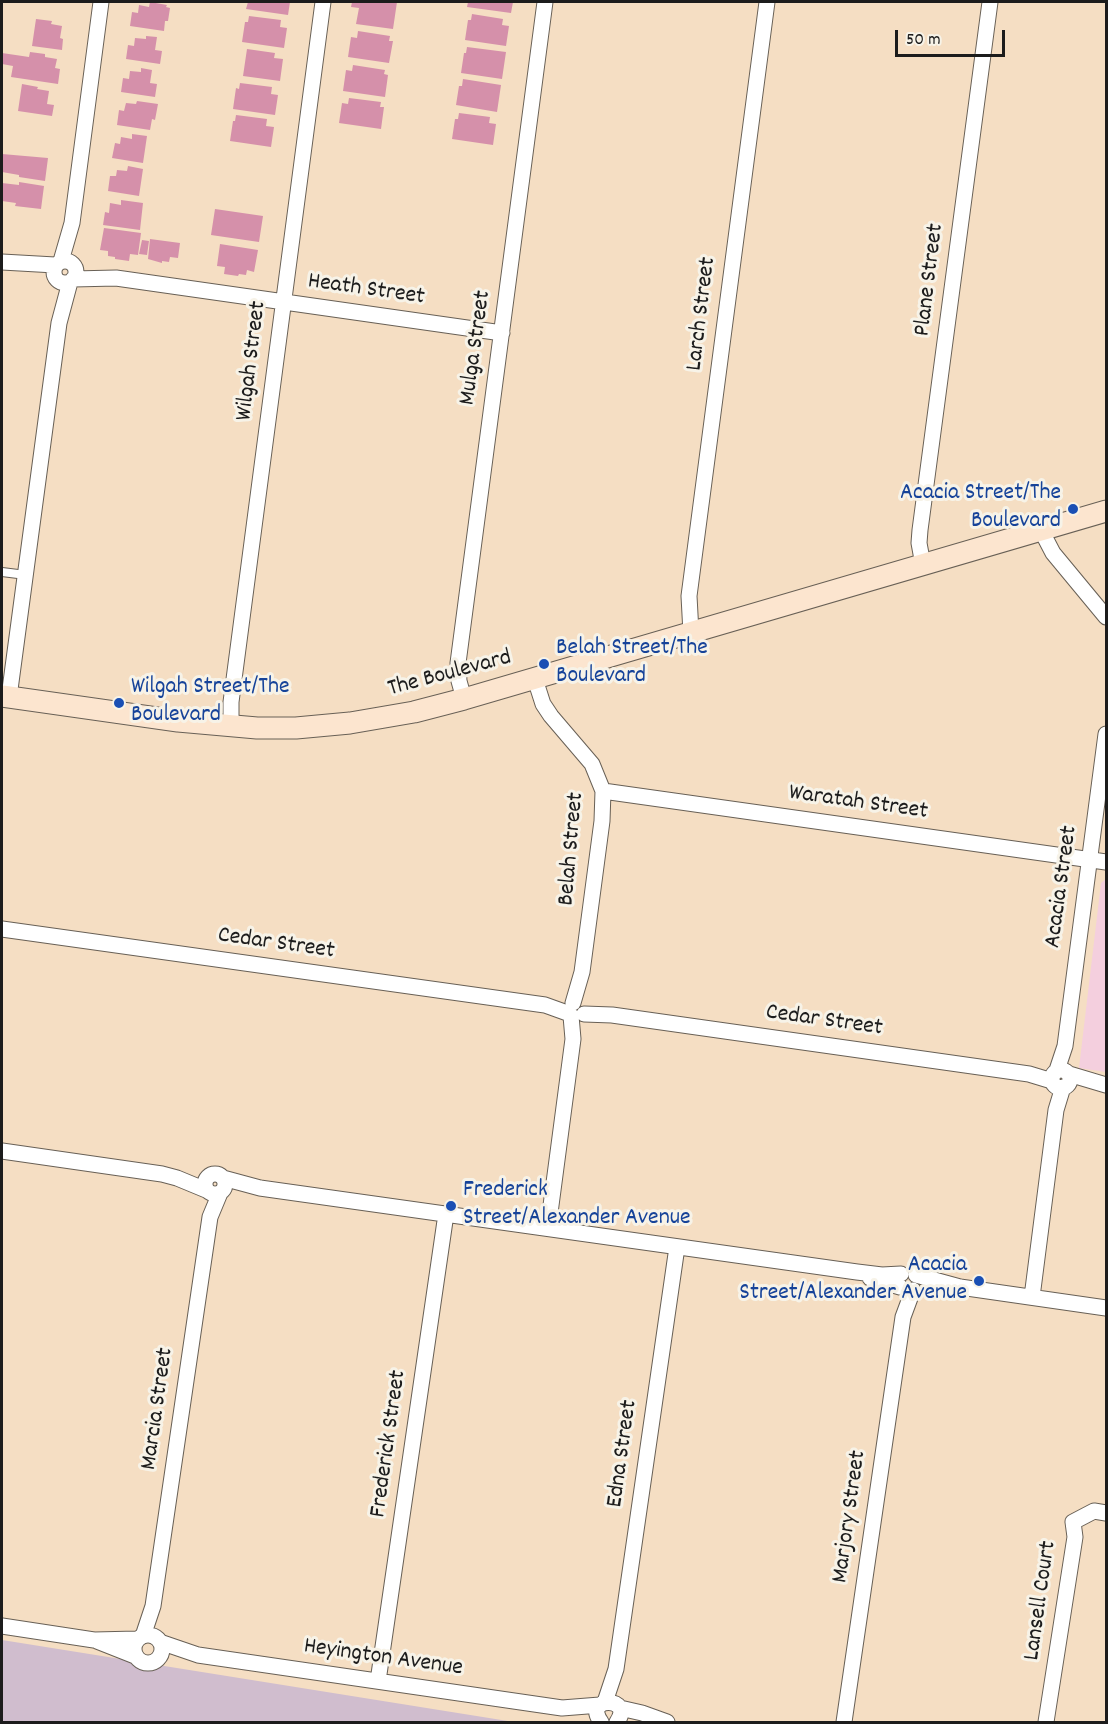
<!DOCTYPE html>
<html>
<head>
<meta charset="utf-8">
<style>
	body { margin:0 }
	#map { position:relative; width:1108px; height:1724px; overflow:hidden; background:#f5dec3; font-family:Dekko,sans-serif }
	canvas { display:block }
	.frame { position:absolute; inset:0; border:3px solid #1c1c1c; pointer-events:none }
	.scale { position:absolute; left:895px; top:30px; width:110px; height:27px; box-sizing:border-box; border:3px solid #1c1c1c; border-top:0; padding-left:8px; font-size:18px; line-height:21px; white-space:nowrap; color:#1c1c1c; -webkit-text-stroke:4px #f7f3e8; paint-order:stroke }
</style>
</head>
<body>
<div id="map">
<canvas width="1108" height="1724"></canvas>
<div class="frame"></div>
<div class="scale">50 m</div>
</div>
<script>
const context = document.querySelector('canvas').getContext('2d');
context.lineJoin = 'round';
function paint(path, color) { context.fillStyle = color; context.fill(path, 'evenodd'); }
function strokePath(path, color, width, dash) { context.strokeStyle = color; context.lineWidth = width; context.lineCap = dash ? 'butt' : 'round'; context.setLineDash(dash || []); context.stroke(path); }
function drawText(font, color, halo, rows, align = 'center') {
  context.font = font + ' Dekko,sans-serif'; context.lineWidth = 6; context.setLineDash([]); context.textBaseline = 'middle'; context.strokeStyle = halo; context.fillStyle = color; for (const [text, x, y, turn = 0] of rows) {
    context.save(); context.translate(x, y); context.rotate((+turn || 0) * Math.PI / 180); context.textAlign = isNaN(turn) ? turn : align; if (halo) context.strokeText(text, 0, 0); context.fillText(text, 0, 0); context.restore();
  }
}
paint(new Path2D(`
	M1106,879V1072L1079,1068L1101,883Z`), '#f4cfde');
paint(new Path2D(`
	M2,1640L514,1722H2Z`), '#d0bdce');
paint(new Path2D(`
	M150,2L167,5L166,7L170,8L168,21H165L164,31L130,26L132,12L138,13L139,5L149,7Z
	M248,2H290L288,15L246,9Z
	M352,2H397L393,29L356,24L359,8L351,7Z
	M468,2H513L511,13L467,7Z
	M472,14L503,19L502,25L509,26L506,46L465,40L468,20H471Z
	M249,16L281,20L280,27L287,28L284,48L242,42L245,22H248Z
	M36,19L52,21L51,24L62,26L60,38L63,39L62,50L32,46Z
	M358,31L390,36L389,41H393L389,63L348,57L351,37L357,38Z
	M146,36L157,37L155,50L162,51L160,64L126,59L128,45L134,46L135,38L146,39Z
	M467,47L506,52L502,79L461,73L464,53H466Z
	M247,49L275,53L274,58L283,59L280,81L243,76Z
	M30,52L45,54V57L57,59L55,68L60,69L58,84L11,77L13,66L2,64V53L29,57Z
	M353,65L385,70L384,74L388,75L385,97L343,91L346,70L352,71Z
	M141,68L152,70L150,83L157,84L155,97L121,92L123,78L129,79L130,71L141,72Z
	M463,79L501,85L497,112L456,105L459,86H462Z
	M240,83L272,87L271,94L278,95L275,115L233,109L236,88L239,89Z
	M22,84L38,87L37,89L49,91L47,104L54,105L52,116L18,111Z
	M349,98L381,102L380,107H384L381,129L339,123L342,103L348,104Z
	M137,101L158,104L155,120L152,119L150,130L117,125L119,110L124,111L126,103L136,104Z
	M459,113L490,117L489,123L496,124L493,145L452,139L455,119H458Z
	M236,115L267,119L266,126L274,127L271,147L230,141L233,121H235Z
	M132,134L147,136L143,163L112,158L115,143L120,144L121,137L132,139Z
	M2,154L48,158L45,181L19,177V175L2,172Z
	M128,166L143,169L139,196L108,191L110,176H116L117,170L127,171Z
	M19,182L44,186L41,209L15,206L16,203L2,201V183L19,185Z
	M121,200L143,203L140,230L103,225L105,212L109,213L110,203L121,205Z
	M215,209L263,216L259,242L211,235Z
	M104,228L141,233L138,255L130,254L129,261L115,259V257L108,256V251L100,250Z
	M150,239L180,243L178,258L170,257L169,262L162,261V263L148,259Z
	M142,240L149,241L147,255L139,254Z
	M220,244L258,250L254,272L247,270L246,275L239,274L238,276L224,274L225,267L217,266Z`), '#d590aa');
const lane = new Path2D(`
	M2,572L26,575`);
const street = new Path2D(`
	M54 272a11 11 0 1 1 22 0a11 11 0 1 1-22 0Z
	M61,261L72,223L101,2
	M2,262L55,265
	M73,279L116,278L502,333
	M1041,530L1053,553L1106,617
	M923,565L919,543L920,530L990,2
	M691,633L689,596L767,2
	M535,679L543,704L551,716L592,764L603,791L602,821L582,972L573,1003
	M9,697L59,323L70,282
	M464,699L459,681L458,663L545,2
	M231,727V702L323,2
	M603,791L1106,862
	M2,929L545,1005L570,1014
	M584,1014L612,1015L1029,1074L1052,1081
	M1057,1070L1065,1046L1106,734
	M1052 1079a9 9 0 1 1 18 0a9 9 0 1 1-18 0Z
	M1069,1074L1106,1085
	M2,1151L162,1174L177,1178L206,1190
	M205 1184a10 10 0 1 1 20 0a10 10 0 1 1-20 0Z
	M223,1178L260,1188L857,1272L882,1275L901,1274
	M548,1228L573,1039L571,1016
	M916,1275L960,1287L1106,1308
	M870,1278L900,1287
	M1032,1297L1056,1110L1063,1087
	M2,1626L94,1640L137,1639
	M134 1649a14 14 0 1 1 28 0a14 14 0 1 1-28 0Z
	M143,1636L153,1606L210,1217L220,1193
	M97,1641L135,1656
	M160,1642L198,1655L562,1708L600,1705
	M378,1681L446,1214
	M605,1702L616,1669L677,1247
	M620,1708L642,1713L667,1722
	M601,1722C582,1696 635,1696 617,1722
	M844,1722L903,1317L913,1290
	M1046,1722L1075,1537L1073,1522L1094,1511L1106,1513`);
const secondary = new Path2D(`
	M2,696L178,721L257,728H296L350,723L414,712L464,699L1106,511`);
strokePath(lane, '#686056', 10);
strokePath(street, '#686056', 17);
strokePath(secondary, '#686056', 23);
strokePath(lane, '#fff', 8);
strokePath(street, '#fff', 15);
strokePath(secondary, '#fce5cf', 21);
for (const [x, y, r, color] of [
	[1073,509,6,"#1a4fb4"],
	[544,664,6,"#1a4fb4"],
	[119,703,6,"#1a4fb4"],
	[451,1206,6,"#1a4fb4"],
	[979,1281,6,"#1a4fb4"]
]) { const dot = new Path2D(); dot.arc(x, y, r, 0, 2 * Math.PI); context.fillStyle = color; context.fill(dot); strokePath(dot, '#f7f3e8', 2); }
drawText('24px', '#1c1c1c', '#f7f3e8', [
	["Plane Street",931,280,-83],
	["Heath Street",366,291,8],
	["Larch Street",703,314,-83],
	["Mulga Street",477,348,-82],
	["Wilgah Street",253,361,-83],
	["The Boulevard",450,675,-15],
	["Waratah Street",858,804,8],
	["Belah Street",573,849,-85],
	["Acacia Street",1063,887,-82],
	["Cedar Street",276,945,8],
	["Cedar Street",824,1022,8],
	["Marcia Street",159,1409,-82],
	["Frederick Street",390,1444,-82],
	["Edna Street",624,1454,-82],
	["Marjory Street",851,1517,-82],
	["Lansell Court",1042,1601,-82],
	["Heyington Avenue",383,1659,8]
]);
drawText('24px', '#164399', '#f7f3e8', [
	["Acacia Street/The",1061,495,"right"],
	["Boulevard",1061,523,"right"],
	["Belah Street/The",556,650],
	["Boulevard",556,678],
	["Wilgah Street/The",131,689],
	["Boulevard",131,717],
	["Frederick",463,1192],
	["Street/Alexander Avenue",463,1220],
	["Acacia",967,1267,"right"],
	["Street/Alexander Avenue",967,1295,"right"]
], 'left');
</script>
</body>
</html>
